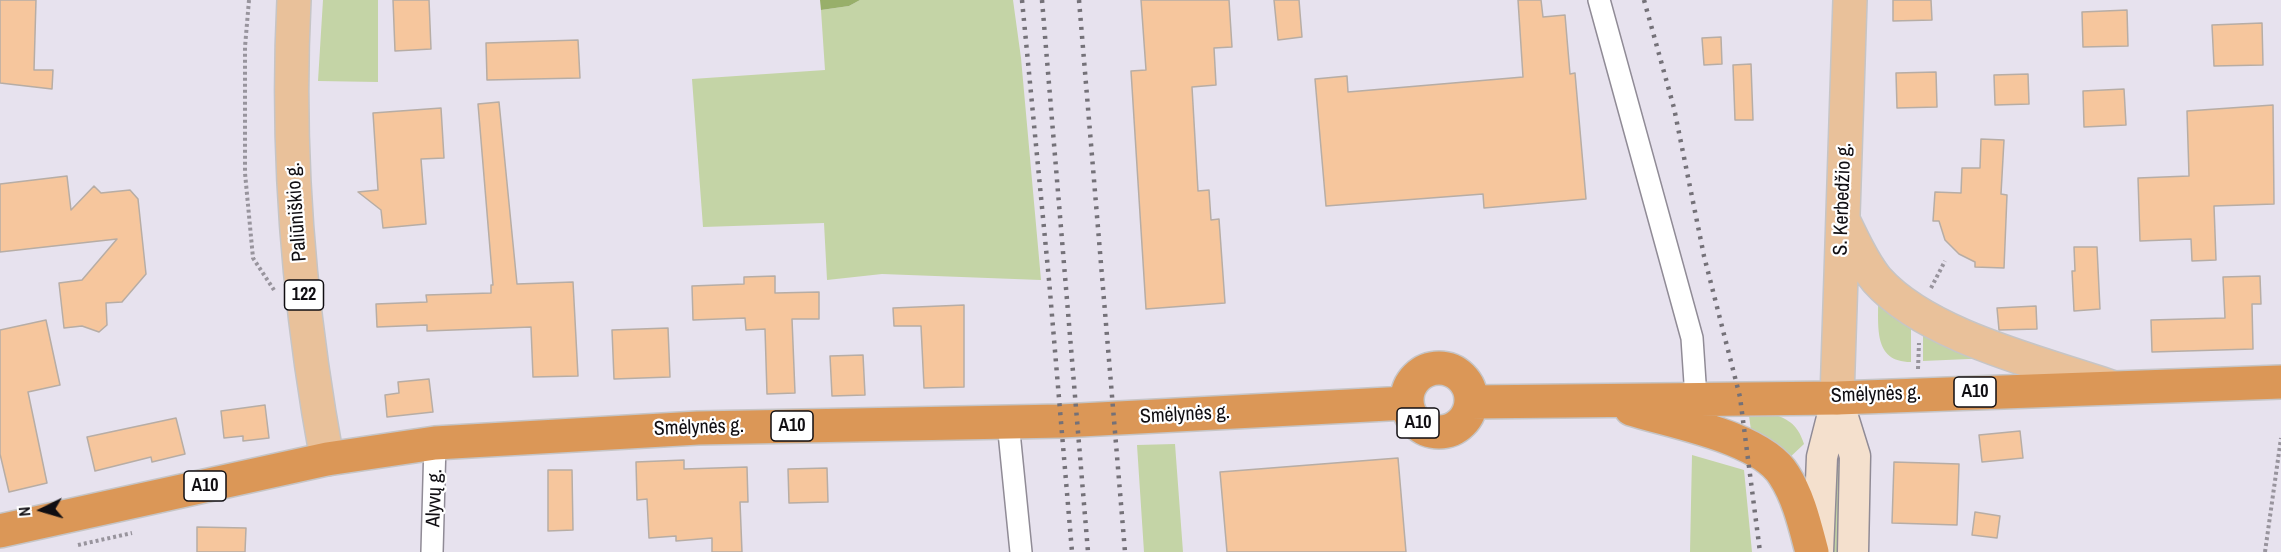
<!DOCTYPE html>
<html>
<head>
<meta charset="utf-8">
<style>
	body { margin:0 }
	#map { position:relative; width:2281px; height:552px; overflow:hidden; background:#e7e2ee; font-family:"Archivo Narrow",sans-serif }
	canvas { display:block }
	.north { position:absolute; left:12px; top:480px; width:60px; height:60px; -webkit-text-stroke:4px #fff; paint-order:stroke; rotate:265deg; font-size:16px; font-weight:700; line-height:24px; text-align:center; color:#100e12 }
	.north::after { content:''; display:block; margin:auto; width:21px; height:27px; background:#100e12; clip-path:polygon(50% 0,100% 100%,50% 72%,0 100%) }
</style>
</head>
<body>
<div id="map">
<canvas width="2281" height="552"></canvas>
<div class="north">N</div>
</div>
<script>
const context = document.querySelector('canvas').getContext('2d');
context.lineJoin = 'round';
function paint(path, color) { context.fillStyle = color; context.fill(path, 'evenodd'); }
function strokePath(path, color, width, dash) { context.strokeStyle = color; context.lineWidth = width; context.lineCap = dash ? 'butt' : 'round'; context.setLineDash(dash || []); context.stroke(path); }
function drawText(font, color, halo, rows, align = 'center') {
  context.font = font + ' "Archivo Narrow",sans-serif'; context.lineWidth = 4.5; context.setLineDash([]); context.textBaseline = 'middle'; context.strokeStyle = halo; context.fillStyle = color; for (const [text, x, y, turn = 0] of rows) {
    context.save(); context.translate(x, y); context.rotate((+turn || 0) * Math.PI / 180); context.textAlign = isNaN(turn) ? turn : align; if (halo) context.strokeText(text, 0, 0); context.fillText(text, 0, 0); context.restore();
  }
}
paint(new Path2D(`
	M323,0H378V82L318,81Z
	M860,0H1013L1021,58L1041,280L882,274L827,280L824,223L703,227L692,79L825,70L821,10L849,6Z
	M1878,296L1911,321V362C1872,362 1879,325 1878,296Z
	M1923,330L1991,358L1923,361Z
	M1776,415C1792,421 1799,428 1804,444L1786,461L1752,437L1749,416Z
	M1175,444L1183,552H1144L1137,445Z
	M1692,455L1744,470L1752,552H1690Z
	M1833,465H1842L1841,552H1831Z`), '#c4d4a6');
paint(new Path2D(`
	M820,0H860L849,6L821,10Z`), '#98af6a');
const building = new Path2D(`
	M0,0H36L34,70H53L52,89L0,83Z
	M393,0H429L431,49L395,51Z
	M1141,0H1229L1232,47L1214,48L1216,85L1192,87L1198,191L1209,190L1211,220L1219,219L1225,303L1146,309L1131,71L1146,70Z
	M1274,0H1299L1302,37L1278,40Z
	M1518,0H1541L1543,17L1565,15L1570,74L1575,73L1586,199L1484,208L1483,194L1326,206L1315,79L1347,76L1348,92L1523,77Z
	M1893,0H1931L1932,20L1893,21Z
	M2127,10L2128,46L2083,47L2082,12Z
	M2262,23L2263,65L2214,66L2212,25Z
	M1721,37L1722,64L1704,65L1702,38Z
	M578,40L580,78L487,80L486,43Z
	M1751,64L1753,120H1735L1733,65Z
	M1936,72L1937,107L1897,108L1896,73Z
	M2028,74L2029,104L1995,105L1994,75Z
	M2124,89L2126,125L2084,127L2083,91Z
	M499,102L517,284L573,282L578,376L533,377L531,327L427,331V325L377,327L376,304L427,302L426,295L491,293V285H493L478,104Z
	M2273,105L2274,204L2214,206L2216,260L2192,261L2191,239L2140,241L2138,178L2189,176L2187,111Z
	M441,108L444,158L421,159L426,224L383,228L381,210L358,192L378,190L373,113Z
	M1981,139L2004,140L2001,194L2007,195L2004,268L1975,267V262L1959,254L1945,240L1939,221H1933L1935,192L1961,193L1962,168H1980Z
	M67,176L71,210L94,186L101,193L130,190L138,199L146,274L122,302L106,303L107,325L99,332L82,326L64,328L59,283L82,280L117,239L0,252V184Z
	M2074,247H2097L2100,309L2074,311L2072,271H2075Z
	M775,276V293L819,292V319H792L795,393L767,394L765,329L746,330L745,318L693,320L692,286L744,284V277Z
	M2260,276L2261,304H2252L2253,349L2152,352L2151,320L2225,318L2223,277Z
	M964,305V387L924,388L921,326H894L893,308Z
	M2036,306L2037,329L1999,330L1997,308Z
	M46,320L60,385L28,392L47,483L9,492L0,454V330Z
	M668,328L670,377L614,379L612,330Z
	M863,355L865,395L832,396L830,356Z
	M429,379L433,412L387,417L385,395L399,393L398,382Z
	M265,405L269,438L243,441V436L224,438L221,411Z
	M176,418L185,454L152,462L151,457L95,471L87,437Z
	M2020,431L2023,458L1982,462L1979,435Z
	M1398,458L1406,552H1227L1220,472Z
	M684,460V469L747,467L748,502H740L742,552H712V538L676,541V536L649,538L647,499L637,500L636,462Z
	M1894,462L1959,464L1957,525L1892,523Z
	M827,468L828,502L789,503L788,469Z
	M548,470H572L573,530L548,531Z
	M1975,512L2000,516L1997,538L1972,535Z
	M197,527L246,528L245,552H197Z`);
paint(building, '#f6c69d');
strokePath(building, '#b7ada5', 1.5);
const street = new Path2D(`
	M1599,0L1692,338L1696,398
	M1008,422L1021,552
	M432,552L435,443`);
const secondary = new Path2D(`
	M1837,398L1855,456L1853,552
	M1818,552L1822,457L1837,398`);
const primary = new Path2D(`
	M294,0C286,153 299,308 327,459
	M1843,220C1853,240 1862,262 1877,280C1928,337 2042,363 2114,388
	M1837,398L1850,0`);
const highway = new Path2D(`
	M1407 400a32 32 0 1 1 64 0a32 32 0 1 1-64 0Z
	M1471,402L1837,398L2281,382
	M1631,409C1672,422 1761,437 1784,475C1799,498 1805,526 1812,552
	M0,531L327,459L435,443L698,428L1061,421L1407,403`);
strokePath(street, '#908b96', 24);
strokePath(secondary, '#908b96', 33);
strokePath(primary, '#c6c5c6', 36);
strokePath(highway, '#c6c5c6', 36);
strokePath(new Path2D(`
	M249,0L245,47V173L253,258L274,290
	M1931,288L1945,261
	M1918,369L1919,343
	M78,545L132,533
	M2265,552L2281,438`), '#98949d', 4, [3, 3]);
strokePath(street, '#fff', 21);
strokePath(secondary, '#f4e0cd', 30);
strokePath(primary, '#e9c19a', 33);
strokePath(highway, '#db9757', 33);
strokePath(new Path2D(`
	M1022,0L1049,280L1072,552
	M1042,0L1088,552
	M1079,0L1125,552
	M1644,0L1674,108L1704,256L1740,397L1760,552`), '#747178', 4.5, [3, 6]);
for (const [x, y, w] of [
	[304,295,39],
	[1975,392,42],
	[1418,423,42],
	[792,426,42],
	[205,486,42]
]) { const box = new Path2D(); box.roundRect(x - w / 2, y - 15, w, 30, 4.5); context.fillStyle = '#fff'; context.fill(box); strokePath(box, '#100e12', 1.5); }
drawText('bold 18px', '#100e12', null, [
	["122",304,295],
	["A10",1975,392],
	["A10",1418,423],
	["A10",792,426],
	["A10",205,486]
]);
drawText('20px', '#100e12', '#fff', [
	["S. Kerbedžio g.",1843,199,-88],
	["Paliūniškio g.",297,212,-94],
	["Smėlynės g.",1876,395,-2],
	["Smėlynės g.",1185,415,-3],
	["Smėlynės g.",699,428,-2],
	["Alyvų g.",435,498,-88]
]);
</script>
</body>
</html>
